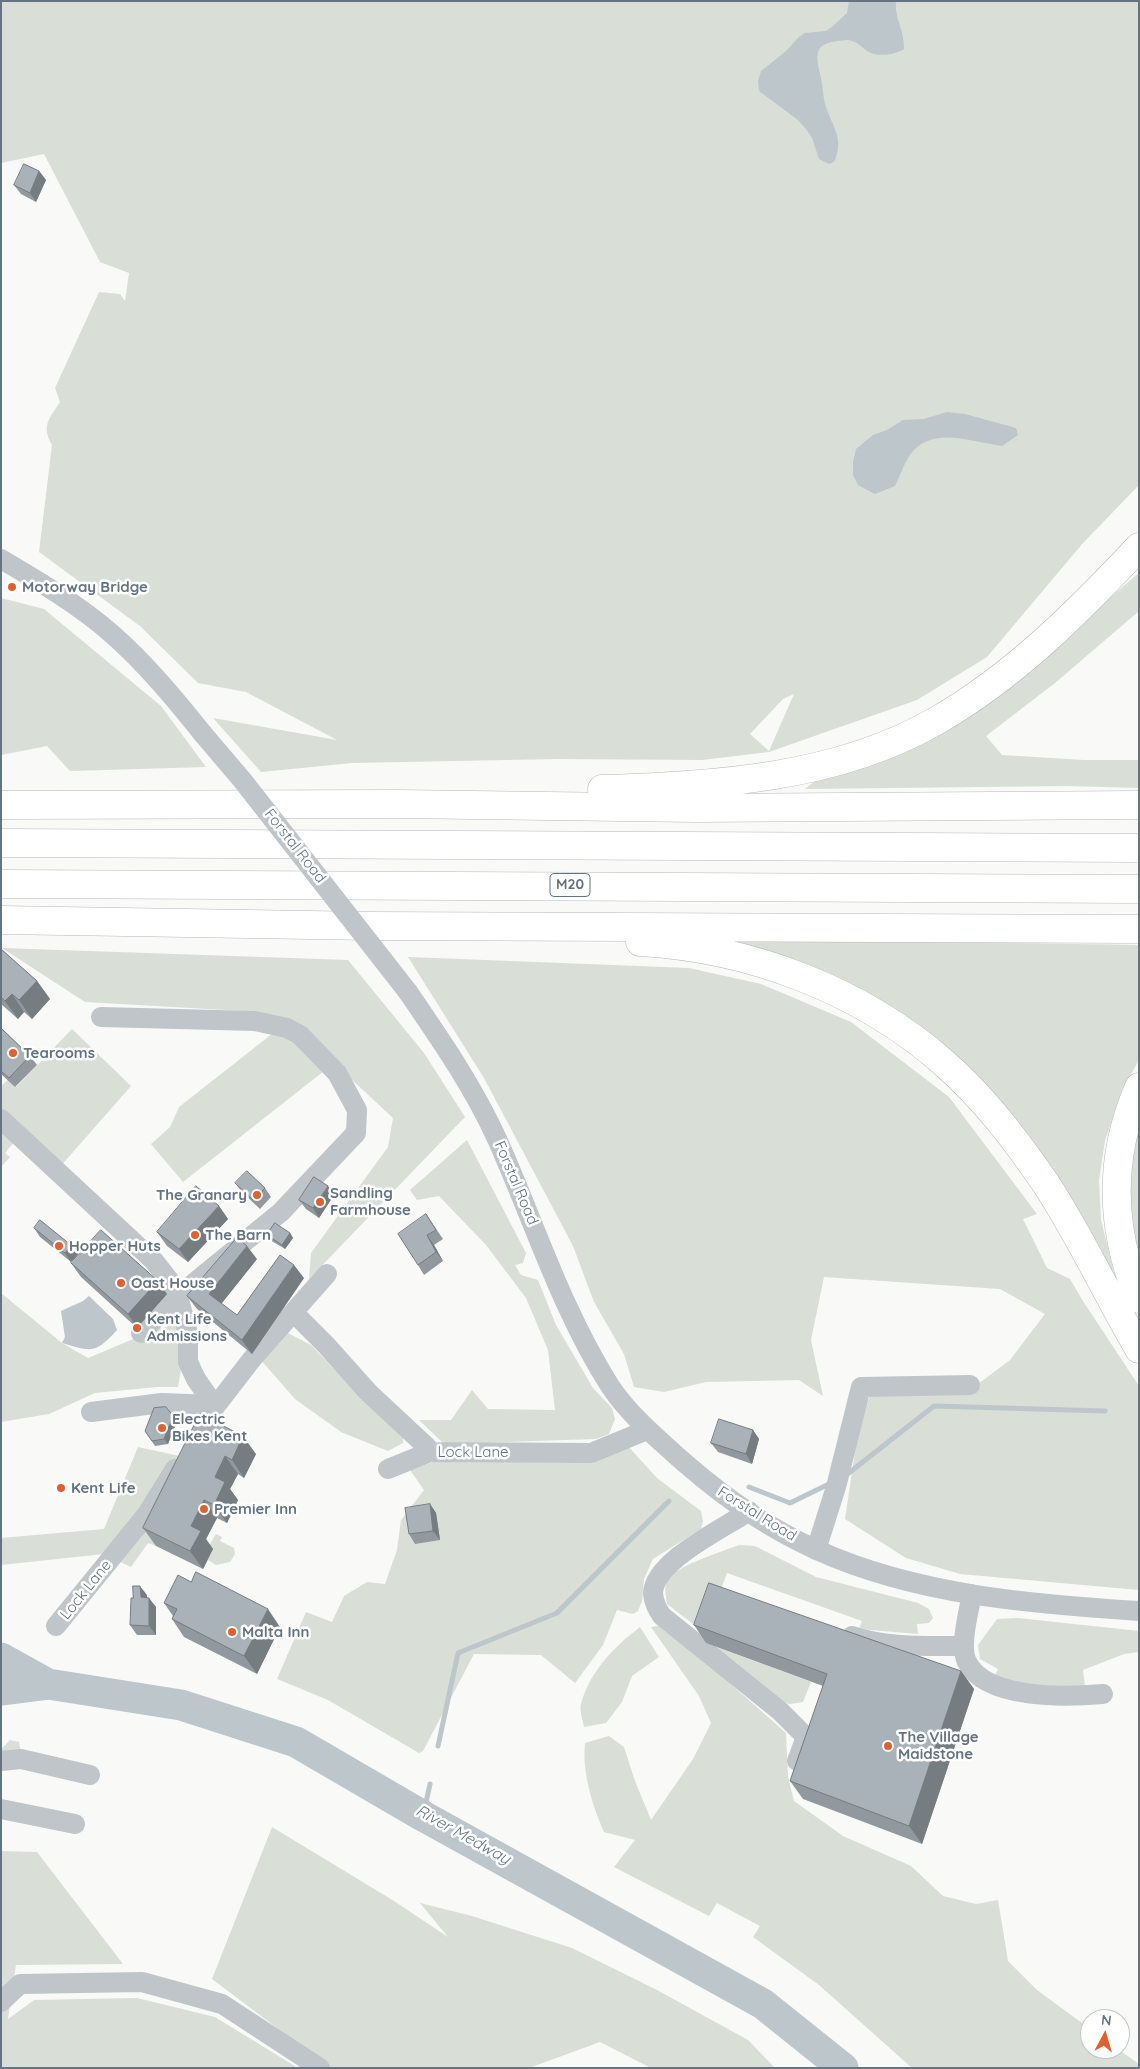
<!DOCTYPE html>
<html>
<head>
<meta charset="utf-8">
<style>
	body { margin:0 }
	#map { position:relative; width:1140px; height:2069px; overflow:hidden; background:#f9f9f7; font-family:Quicksand,sans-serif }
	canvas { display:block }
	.frame { position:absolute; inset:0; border:2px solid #657481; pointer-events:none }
	.north { position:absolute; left:1080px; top:2009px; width:50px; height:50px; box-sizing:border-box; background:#fff; border:1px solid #c1c7cd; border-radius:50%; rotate:6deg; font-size:14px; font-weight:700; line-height:20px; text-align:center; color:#657481 }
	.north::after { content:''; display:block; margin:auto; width:18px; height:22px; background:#e06130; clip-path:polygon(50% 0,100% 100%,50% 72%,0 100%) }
</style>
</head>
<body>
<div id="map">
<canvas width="1140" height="2069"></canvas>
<div class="frame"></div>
<div class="north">N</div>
</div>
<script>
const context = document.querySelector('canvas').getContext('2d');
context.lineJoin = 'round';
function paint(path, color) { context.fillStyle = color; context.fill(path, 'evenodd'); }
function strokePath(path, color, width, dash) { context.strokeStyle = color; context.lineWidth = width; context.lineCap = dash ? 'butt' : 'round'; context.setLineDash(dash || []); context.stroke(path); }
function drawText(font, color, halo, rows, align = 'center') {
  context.font = font + ' Quicksand,sans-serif'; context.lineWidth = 5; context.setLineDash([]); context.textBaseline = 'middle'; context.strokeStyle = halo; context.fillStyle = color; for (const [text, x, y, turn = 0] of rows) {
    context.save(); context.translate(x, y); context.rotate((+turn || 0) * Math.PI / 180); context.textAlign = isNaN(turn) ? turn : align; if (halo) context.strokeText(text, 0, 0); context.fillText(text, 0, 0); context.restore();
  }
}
paint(new Path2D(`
	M1,1H1139V485L1083,543L987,657L917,700L769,752L702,760L557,759L352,763L261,772L213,718L337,740L246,692L198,683L140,626L39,552L52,445C41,426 49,419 60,402L55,388L99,292L120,294L125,301L129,273L100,262L44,154L1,163ZM794,694L769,751L750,734L783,699Z
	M1139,573V611L1055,683L986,736L1002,755L1084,760H1139V788L1069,786L805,789L816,780L969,716Z
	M1,598L44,609L161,706L206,767L70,771L47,746L1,755Z
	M703,938L1139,945V1060L1121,1092L1105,1141L1099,1180L1101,1220L1119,1294L947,1050Z
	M2,948L348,960L424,1053L465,1117L309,1279L311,1253L388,1147L393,1118L337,1066L261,1012L85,1002Z
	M408,957L689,968L761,984L851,1022L949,1097L1037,1214L1023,1219L1047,1268L1070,1279L1083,1301L1139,1386V1590L960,1574L906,1558L845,1519L858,1432L871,1392L970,1390L1010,1360L1045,1314L1000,1289L824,1277L811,1340L823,1396L799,1380L706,1382L664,1392L634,1387L624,1354L594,1302L573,1246L484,1078Z
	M72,1029L131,1086L59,1168L1,1118V1086L8,1080L16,1087Z
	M277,1030L299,1037L324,1071L183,1182L151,1144L170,1127L179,1107Z
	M1139,1111V1274L1124,1174Z
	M1,1130L15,1141L5,1153L10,1157L1,1167Z
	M467,1140L526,1253L523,1263L515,1265L521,1275L538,1280L556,1325L593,1388L612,1408L615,1419L609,1434L596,1439L444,1444L419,1420H451L472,1390L488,1409L555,1410L548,1350L526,1298L486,1245L439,1196L417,1200L410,1190Z
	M1,1293L62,1343L88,1358L150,1332L178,1323L185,1346L178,1387H157L95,1393L49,1414L1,1422Z
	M286,1332L311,1345L367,1404L403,1435V1443L388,1451L341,1432L295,1399L260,1359Z
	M626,1444L657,1478L701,1511L703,1521L701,1529L653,1559L644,1579L642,1601L638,1611L633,1614L617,1610L603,1645L575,1683L541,1655L474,1654L423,1751L419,1753L328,1700L277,1679L306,1612L332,1622L344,1596L367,1582L385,1584L397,1550L401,1520L424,1490L410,1470L445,1458Z
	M138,1447L198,1460L156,1546L148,1543L131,1567L104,1554L1,1565V1538L104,1529Z
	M216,1534L222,1537L220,1541L234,1548L235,1554L230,1562L216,1565L208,1560L213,1549L209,1546Z
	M739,1545L755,1546L816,1577L918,1603L929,1609L933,1618L929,1623L917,1624L918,1634L859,1629L862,1621L727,1573L718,1597L709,1636L667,1604C666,1596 664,1589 667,1581C672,1567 724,1551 739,1545Z
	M1018,1618L1139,1631V1652L1124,1654L1083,1670L1085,1686L1049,1689L1001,1679L995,1675L998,1669L980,1659L978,1645L997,1619Z
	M664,1625L786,1733L788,1777L794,1801L843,1836L911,1866L943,1896L976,1904L998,1900L1008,1961L1037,1990L1090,2029V2049H1118L1139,2064V2068H912L819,1985L753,1937L760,1926L717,1903L709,1916L614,1867L635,1840L604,1832C592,1805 582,1772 585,1743L609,1736L624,1747L635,1781L651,1820L693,1759L711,1723L699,1696L651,1627Z
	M640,1627L659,1657L632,1676L622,1702L606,1723L584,1727C583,1720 579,1710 581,1704C590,1671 615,1646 640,1627Z
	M706,1643L811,1682L803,1702L790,1704L777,1700Z
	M10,1740L19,1742L21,1753L1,1757V1749Z
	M272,1827L394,1901L448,1937L420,1903L472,1916L572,1948L657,1990L748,2040L775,2068H651L600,2042L529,2068H330L212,1979Z
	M1,1851L37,1852L123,1964L16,1965L8,2019L34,2000L137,1998L215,2017L298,2068H1Z`), '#d9ded6');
paint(new Path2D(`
	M849,1H896C894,18 905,32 904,49C896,54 881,57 871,53C864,50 860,43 852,41C847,39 842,41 837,41C811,44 817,59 821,78C823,87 823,96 825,104C832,127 845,138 834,162L829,164L819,159L812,138L806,129L798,120L759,91L758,81L761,71L785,52L799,37L805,33L826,31L832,27L847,13Z
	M947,412L965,414L1016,428L1018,435L1002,446C974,443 936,426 913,451C904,461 901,475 895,486L875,494L858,485L853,475V462L856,449L873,435L887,430L903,420L924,419Z
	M89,1296L113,1319L117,1330C95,1354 92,1352 62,1343L65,1337L61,1311L83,1301Z`), '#bcc6cb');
strokePath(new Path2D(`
	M845,1476L934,1406L1105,1411
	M749,1487L790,1503L831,1483
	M438,1746L458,1653L557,1613L669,1501
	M423,1816L430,1784`), '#bcc6cb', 5);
strokePath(new Path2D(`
	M1,1658L48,1684
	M1,1690L48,1684L181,1705L296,1742L423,1816L763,2004L843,2068`), '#bcc6cb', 31);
const highway = new Path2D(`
	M602,789C715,785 835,779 936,721C1013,677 1078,612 1139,547
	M1,805L398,804L696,808L1139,805
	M1,843L1139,848
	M1,884L1139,889
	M1,920L371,926L1139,929
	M640,942C750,948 861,990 944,1063C984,1098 1016,1140 1046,1184C1081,1237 1107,1295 1139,1349
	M1139,1087C1108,1158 1110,1228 1139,1299`);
strokePath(highway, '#b4b8bc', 29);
strokePath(new Path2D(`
	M1,559C40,582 79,605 112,634C146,664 175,699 203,734
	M408,992C440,1039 473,1086 497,1139C534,1221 561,1309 610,1386C630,1416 659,1440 686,1464C725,1498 770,1529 817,1550C916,1595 1031,1604 1139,1611
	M101,1017L255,1021L287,1028L300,1035L337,1073L357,1110L356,1133L281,1212L178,1296L188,1333V1362L196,1379L214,1405
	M1,1119L154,1261L172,1284L178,1296L141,1333
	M294,1313L326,1345L368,1392L427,1447L430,1452
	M91,1412L162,1403L214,1405
	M208,1416L252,1359L327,1274
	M388,1469L430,1452L591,1453L647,1430
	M749,1511C725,1528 653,1561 653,1594C654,1603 657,1609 662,1616L780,1711L806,1737L797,1761
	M816,1550L836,1487L861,1387L970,1385
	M972,1594C969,1611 959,1646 967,1662C986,1700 1067,1697 1103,1694
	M56,1626L147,1514L175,1469
	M852,1636C887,1648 927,1646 964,1646
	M1,1761L21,1759L90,1775
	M1,1809L75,1824
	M1,2002L20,1984L142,1982L222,2004L320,2068`), '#c0c5c9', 20);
strokePath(highway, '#fff', 28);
strokePath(new Path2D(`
	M203,734L243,781L408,992`), '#c0c5c9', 20);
paint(new Path2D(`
	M39,171L46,180L36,202L21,194L14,185Z
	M1,949L37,981L50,999L32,1019L24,1012L18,1019L1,1004Z
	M1,1028L30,1056L37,1065L15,1087L1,1074Z
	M235,1183L265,1188L271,1197L260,1209L242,1192Z
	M334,1195L319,1218L306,1209L299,1200Z
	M219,1206L228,1219L188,1262L167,1246L157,1232Z
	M426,1214L443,1239L434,1245L443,1261L424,1275L418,1265Z
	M34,1228L71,1245L78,1254L71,1262L40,1237Z
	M290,1233L293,1238L285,1249L270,1240L267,1235Z
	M257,1259L221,1304L237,1315L304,1278L252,1354L197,1309L187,1296Z
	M71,1263L167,1294L137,1328L81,1277Z
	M200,1414L256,1454L244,1478L238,1474L230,1489L238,1500L227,1523L217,1518L206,1539L213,1549L203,1569L156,1546L143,1528Z
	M177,1421L168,1444L155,1446L145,1431Z
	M753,1430L759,1439L752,1464L718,1452L711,1443Z
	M430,1504L436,1513L440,1540L415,1544L409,1534Z
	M147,1595V1598L156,1607V1635H137L130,1625Z
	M164,1603L280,1627L257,1674L184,1637L172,1619L173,1616Z
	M694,1625L961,1671L974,1689L922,1844L803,1799L790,1781L823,1686L706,1643Z`), '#91999e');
paint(new Path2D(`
	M39,171L46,180L36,202L30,193Z
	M37,981L50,999L32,1019L19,1000Z
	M12,994L24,1012L18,1019L5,1001Z
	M328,1186L334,1195L319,1218L313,1208Z
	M219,1206L228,1219L188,1262L179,1249Z
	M290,1233L293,1238L285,1249L282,1245Z
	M427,1235L434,1245L443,1261L436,1252Z
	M71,1245L78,1254L71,1262L65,1253Z
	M247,1246L257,1259L218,1308L209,1294Z
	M294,1265L304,1278L252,1354L242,1340Z
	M158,1281L167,1294L137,1328L128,1314Z
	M173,1416L177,1421L168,1444L164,1439Z
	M753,1430L759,1439L752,1464L746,1454Z
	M243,1436L256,1454L244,1478L232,1460Z
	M225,1456L238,1474L230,1489L238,1500L227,1523L214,1505L215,1477Z
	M204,1500L217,1518L206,1539L213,1549L203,1569L190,1551L191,1526Z
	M430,1504L436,1513L440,1540L433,1531Z
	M140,1586L147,1595V1607L141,1597Z
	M149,1598L156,1607V1635L149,1626Z
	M268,1609L280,1627L257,1674L244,1656Z
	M961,1671L974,1689L922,1844L909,1826Z`), '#767d81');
const building = new Path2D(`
	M24,164L39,171L30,193L14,185Z
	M1,949L37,981L19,1000L12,994L5,1001L1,997Z
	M1,1028L30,1056L9,1078L1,1071Z
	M247,1171L265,1188L253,1200L235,1183Z
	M314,1177L328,1186L313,1208L299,1200Z
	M196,1186L219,1206L179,1249L157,1232Z
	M426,1214L436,1230L427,1235L436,1252L418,1265L398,1234Z
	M40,1220L71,1245L65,1253L34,1228Z
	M275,1223L290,1233L282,1245L267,1235Z
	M101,1230L158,1281L128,1314L71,1263Z
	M237,1238L247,1246L209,1294L237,1315L280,1255L294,1265L242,1340L187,1296Z
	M166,1407L173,1416L164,1439L152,1441L145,1431L154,1408Z
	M200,1414L243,1436L232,1460L225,1456L215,1477L225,1482L214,1505L204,1500L191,1526L201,1531L190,1551L143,1528Z
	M719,1419L753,1430L746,1454L711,1443Z
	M430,1504L433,1531L409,1534L405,1508Z
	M196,1572L268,1609L244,1656L172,1619L177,1609L164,1603L178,1575L191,1582Z
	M709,1583L961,1671L909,1826L790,1781L827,1674L694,1625Z
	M133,1586H140L141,1597L149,1598V1626L130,1625L131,1598H133Z`);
paint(building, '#a9b2b8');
strokePath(building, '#767d81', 1);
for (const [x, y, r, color] of [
	[12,587,5,"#e06130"],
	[13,1053,5,"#e06130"],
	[257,1195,5,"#e06130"],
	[320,1202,5,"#e06130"],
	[195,1235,5,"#e06130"],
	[59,1246,5,"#e06130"],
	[121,1283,5,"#e06130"],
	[137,1328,5,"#e06130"],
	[162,1428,5,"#e06130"],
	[61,1488,5,"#e06130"],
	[204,1509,5,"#e06130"],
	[232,1632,5,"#e06130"],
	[888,1746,5,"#e06130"]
]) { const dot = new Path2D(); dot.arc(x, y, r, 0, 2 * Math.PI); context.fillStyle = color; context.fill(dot); strokePath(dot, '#fff', 2); }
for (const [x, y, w] of [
	[570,885,40]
]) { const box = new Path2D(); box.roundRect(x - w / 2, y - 11.5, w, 23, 4); context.fillStyle = '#fff'; context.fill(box); strokePath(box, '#657481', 1); }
drawText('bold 14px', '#657481', null, [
	["M20",570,885]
]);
drawText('bold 15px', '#657481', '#fff', [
	["Motorway Bridge",22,587],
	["Tearooms",23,1053],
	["Sandling",330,1193],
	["Farmhouse",330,1210],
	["The Granary",247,1195,"right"],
	["The Barn",205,1235],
	["Hopper Huts",69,1246],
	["Oast House",131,1283],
	["Kent Life",147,1319],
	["Admissions",147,1336],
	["Electric",172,1419],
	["Bikes Kent",172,1436],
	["Kent Life",71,1488],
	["Premier Inn",214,1509],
	["Malta Inn",242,1632],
	["The Village",898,1737],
	["Maidstone",898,1754]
], 'left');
drawText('15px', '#657481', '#fff', [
	["Forstal Road",295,846,52],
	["Forstal Road",516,1183,67],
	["Lock Lane",473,1452],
	["Forstal Road",757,1514,32],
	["Lock Lane",86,1590,-51]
]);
drawText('italic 16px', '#657983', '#fff', [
	["River Medway",463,1835,29]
]);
</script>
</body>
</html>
